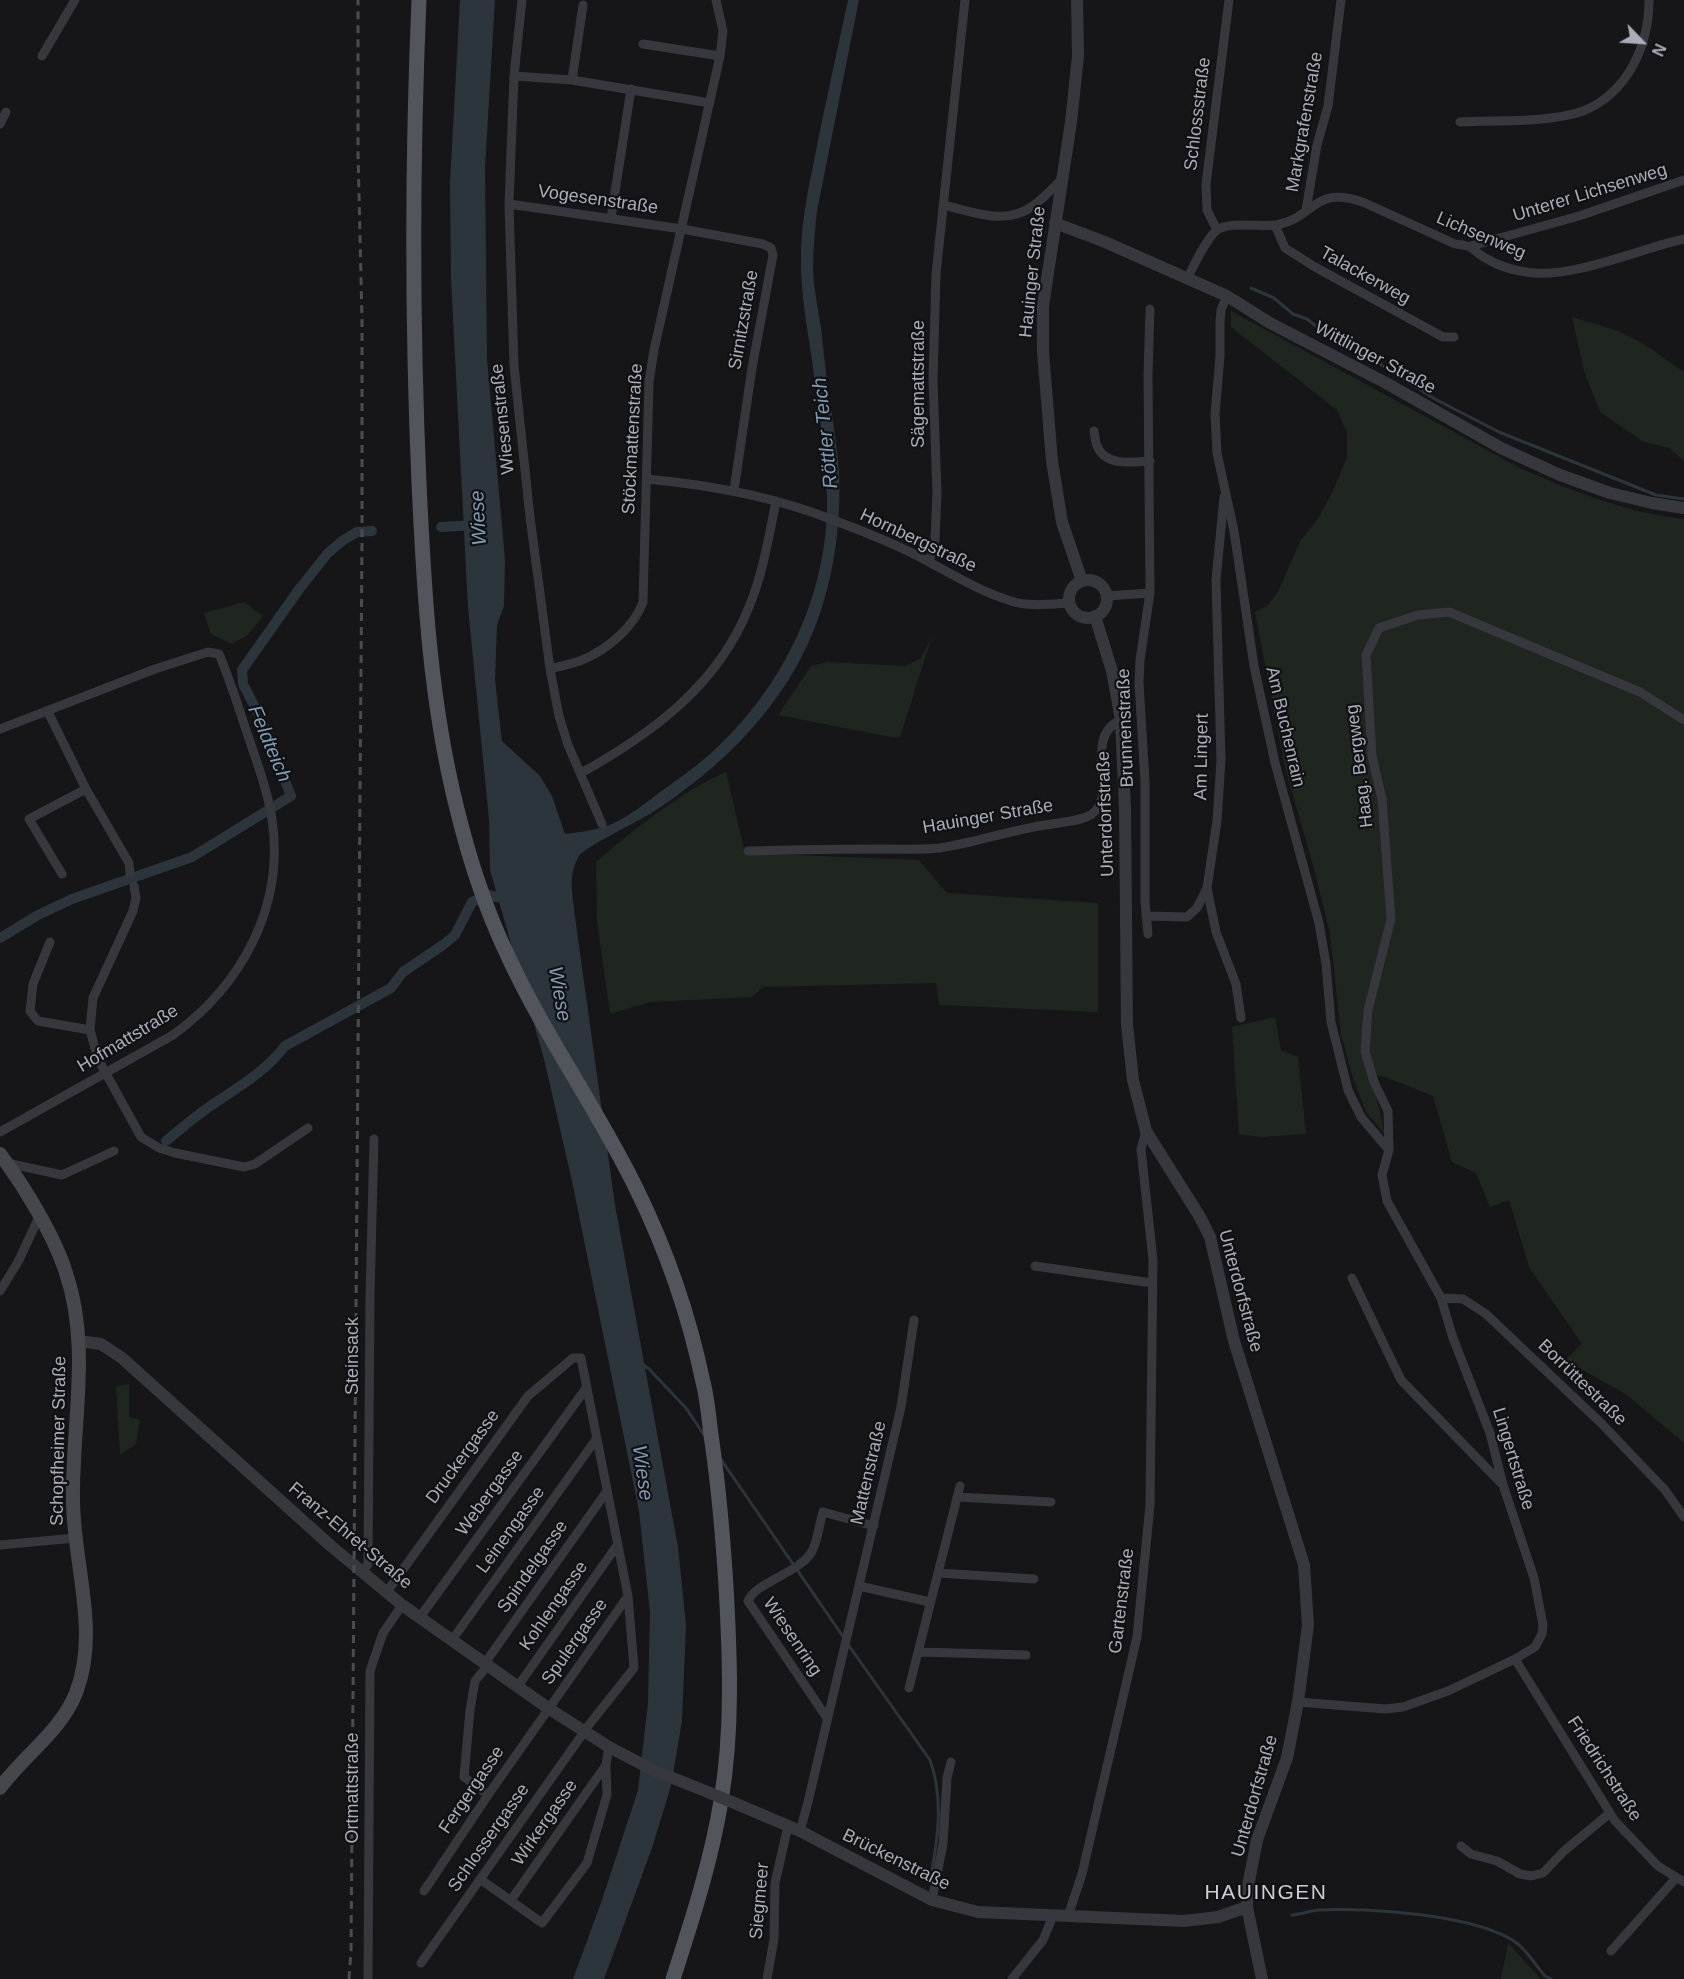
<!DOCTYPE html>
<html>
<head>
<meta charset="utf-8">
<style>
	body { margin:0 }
	#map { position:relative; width:1684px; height:1979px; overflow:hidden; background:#161618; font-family:Arial,sans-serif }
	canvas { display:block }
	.north { position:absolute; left:1612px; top:12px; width:60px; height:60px; -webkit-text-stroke:4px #111113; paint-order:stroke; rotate:115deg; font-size:16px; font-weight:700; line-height:24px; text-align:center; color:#a8adb8 }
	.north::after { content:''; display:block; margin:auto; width:21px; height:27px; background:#a8adb8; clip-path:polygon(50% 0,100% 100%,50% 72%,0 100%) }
</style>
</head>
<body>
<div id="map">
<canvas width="1684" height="1979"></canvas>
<div class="north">N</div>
</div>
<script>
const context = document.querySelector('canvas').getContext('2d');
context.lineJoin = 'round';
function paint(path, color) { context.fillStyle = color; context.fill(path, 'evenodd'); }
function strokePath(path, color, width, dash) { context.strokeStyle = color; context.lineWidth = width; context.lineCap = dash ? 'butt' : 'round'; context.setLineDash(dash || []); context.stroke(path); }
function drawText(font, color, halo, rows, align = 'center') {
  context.font = font + ' Arial,sans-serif'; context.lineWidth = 4.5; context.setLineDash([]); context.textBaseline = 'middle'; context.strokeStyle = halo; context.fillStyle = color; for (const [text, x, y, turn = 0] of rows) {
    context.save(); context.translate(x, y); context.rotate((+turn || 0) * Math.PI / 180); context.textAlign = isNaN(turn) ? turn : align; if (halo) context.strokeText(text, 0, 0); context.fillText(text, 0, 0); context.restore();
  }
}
paint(new Path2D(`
	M1231,311L1522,469C1575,492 1627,513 1684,519V1443L1627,1395L1565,1360L1582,1344L1529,1267L1509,1200L1490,1207L1476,1173L1452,1162L1433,1096L1385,1077L1369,1075L1380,1111L1384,1133L1366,1112L1353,1078L1341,1035L1330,934L1315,872L1285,768L1255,612L1267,606L1278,592L1300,541L1317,520L1333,491L1347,457V433L1337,410L1231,327Z
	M1572,317L1618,331L1644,344L1684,372V461L1669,448L1642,441L1600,412L1584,371Z
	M244,602L263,616L248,635L232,644L211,634L204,613Z
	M932,636L900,737H891L778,715L811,666L827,662L905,666L921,658Z
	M726,772L745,853L919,860L947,893L1098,903V1012L939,1005L936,983L763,987L752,997L650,1002L610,1014L597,921L596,862C632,831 683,790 726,772Z
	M1275,1017L1281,1050L1298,1057L1306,1134L1261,1137L1239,1134L1232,1027Z
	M129,1384V1417L140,1420L136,1444L120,1455L116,1386Z
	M1508,1943L1541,1979H1501Z`), '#1e261f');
paint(new Path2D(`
	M460,0H495L485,168L487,359L505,560L504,606L497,625L495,680L502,741L540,776L552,796L565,834C581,832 597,830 612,824C629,816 645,804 660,792C677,780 694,768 710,754C782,690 829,594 827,497C826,459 820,420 815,382C810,340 800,299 801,257C801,223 808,190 815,156C825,104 837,52 848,0H859L817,211C815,230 813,250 813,270C814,289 818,309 821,328C823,346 825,364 827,382C831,412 837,442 839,472C842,539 829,610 795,669C761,728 710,775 653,812C639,821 585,847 579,856C567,876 573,894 575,917L615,1205L678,1547L686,1625L682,1721L671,1786L652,1848L604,1979H573L602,1900L638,1790L648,1703L650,1612L639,1511L572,1181L544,1059L490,870L489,819L468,608L451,279L450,183Z`), '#2c353c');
strokePath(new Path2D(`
	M1251,288L1274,298L1293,314L1307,319L1317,327L1344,341L1435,399L1499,432L1656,495L1684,499
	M642,1364L649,1369L686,1408L704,1435
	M720,1458L844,1638
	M847,1643L930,1760C944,1799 938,1839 930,1880
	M1292,1915C1301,1914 1310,1911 1319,1910C1367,1907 1481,1915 1518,1944C1528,1952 1536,1966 1545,1976L1551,1979`), '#2c353c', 3);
strokePath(new Path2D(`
	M441,527L477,525
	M0,938L38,915L72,899L192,857L291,796L261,719L243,684L242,670L300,588L328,553L342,541L357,532L372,531
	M166,1141C178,1131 190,1121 202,1112C231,1091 264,1074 285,1046L391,988L403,972L443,945L455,935L472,902L487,895L502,898L508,893`), '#2c353c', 10);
strokePath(new Path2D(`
	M522,0L514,76L509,204L514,366L530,517L550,669L559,716L568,745L602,824
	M643,44L720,56
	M42,56L75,0
	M514,76L572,80L710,103
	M572,80L583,5
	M1460,122C1495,120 1550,123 1583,111C1628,93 1649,45 1649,0
	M0,124L6,112
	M509,204L682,229L763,244L771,248L773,255L752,368L734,490
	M943,205C974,212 1005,226 1033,206C1043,199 1052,189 1061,180
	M1306,210L1317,145L1328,106L1341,0
	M611,218L631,89
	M1275,225L1285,248L1315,267L1443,337H1454
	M1217,230L1207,210L1206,184L1229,0
	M1471,246L1579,216L1684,180
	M1188,277C1194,265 1206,239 1217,230C1229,221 1261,227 1276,225C1316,218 1312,184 1365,203L1455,244C1477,246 1470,250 1487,259C1499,266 1512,270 1526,272C1570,280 1639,249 1684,239
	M1227,296L1221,310L1220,322V356L1215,414L1217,453L1234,531L1254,666L1275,763L1319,923L1326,964L1331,1022L1348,1090L1361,1117L1389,1150
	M1094,431C1095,435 1095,442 1097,446C1106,467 1132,462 1150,461
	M647,479C711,485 773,496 833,520C865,532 899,545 929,562C955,576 982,592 1011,601C1029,607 1052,604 1070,603
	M1224,497L1216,580L1221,760L1217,821L1207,888L1216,932L1236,984L1241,1018
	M929,562L935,540L937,493L933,380L936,274L965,0
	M1107,596L1150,593
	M550,669C561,666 572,664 582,660C607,650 634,627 643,602L649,382L654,350L720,56L723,31L716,0
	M48,712L86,789L129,863L130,874
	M0,729L155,669L208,652L219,654C229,678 237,702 245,727C255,757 267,788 272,819C285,906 242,985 173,1035L0,1132
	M581,773C653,733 718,685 749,607C763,573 769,536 776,501
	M748,851C791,850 833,849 876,849C897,849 919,850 940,848C972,843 1002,833 1034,827C1049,823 1079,823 1092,814C1120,793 1081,737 1121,720
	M62,874L29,819L86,789
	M134,886L136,898L133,911L93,998L90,1030L98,1059L141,1137L159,1148L175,1153L244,1167L255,1164L308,1128
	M1146,916L1187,917L1197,908L1207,888
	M1148,934L1145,902V782L1139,683L1140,660L1150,593L1148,375L1150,309
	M50,942L33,984L30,1011L38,1021L90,1030
	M7,1163L62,1175L114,1151
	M1035,1266L1152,1283
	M1352,1278L1401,1380L1501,1483
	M0,1291L18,1262L39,1217
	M1441,1298L1463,1299L1486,1314L1602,1424L1665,1490L1684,1517
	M957,1497L1051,1502
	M0,1545L75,1538
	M362,1572L368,1564L370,1297L374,1139
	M938,1573L1034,1579
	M859,1586L930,1602
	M386,1593L528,1396L573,1358H581L628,1596L634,1668L588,1726
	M420,1617L587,1387
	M452,1640L597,1438
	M919,1652L1026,1655
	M1515,1659L1615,1821L1658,1866L1684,1882
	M485,1663L607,1491
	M488,1665L475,1681L470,1710L464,1777L488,1795
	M518,1686L618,1544
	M909,1688L960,1486
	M1298,1702L1385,1709L1403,1707L1448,1691L1515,1659L1535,1647L1542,1634L1543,1625L1534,1578L1503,1485L1490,1433L1453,1338L1441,1298L1387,1201L1382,1175L1389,1150L1388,1111L1374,1082L1365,1051L1368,1010L1391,919L1382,799L1372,756L1366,655L1379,628L1418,615L1449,612L1640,692L1684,720
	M827,1718L748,1601C755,1583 798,1573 811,1553C818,1542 819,1524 823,1512L874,1526
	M800,1831L808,1802L901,1407L914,1320
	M1461,1846L1471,1854L1497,1861L1520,1874L1531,1876L1543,1873L1564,1851L1610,1813
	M480,1879L542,1923L587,1863L607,1795L606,1765L609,1747
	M424,1891L488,1795L628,1596
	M511,1900L606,1765
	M932,1900L943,1844L947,1778L951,1762
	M1068,1916L1082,1874L1137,1637L1150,1505L1153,1260L1141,1149L1146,1131
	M1611,1951L1676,1878
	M421,1963L584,1732
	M368,1979L370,1671L383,1633L402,1605
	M767,1979L774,1939L775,1883L788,1826
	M1012,1979L1043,1940L1053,1916`), '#37383d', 9);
strokePath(new Path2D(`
	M1077,0L1078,56L1071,122L1043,306V352L1052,461L1062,522L1082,581
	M1055,223L1105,242L1227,296L1270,323L1386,383L1501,448L1560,475L1610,493L1652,503L1684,508
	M1069 599a19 19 0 1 1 38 0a19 19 0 1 1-38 0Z
	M1095,616L1112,671L1121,720L1125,809L1127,1025L1133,1080L1146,1131L1200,1217L1210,1237L1234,1341L1304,1565L1308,1625L1298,1702L1287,1758L1257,1840L1248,1886L1247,1907L1262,1979
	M79,1341L101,1344L122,1358L331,1546L402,1605L548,1708L609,1747L653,1770L710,1793
	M732,1802L800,1831L932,1900L978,1912L1184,1921L1218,1917L1247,1907`), '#37383d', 12);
strokePath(new Path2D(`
	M0,1154C24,1186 54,1235 66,1273C91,1346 72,1424 73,1499C73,1563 100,1631 76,1693C61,1731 24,1755 0,1788`), '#45474d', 14);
strokePath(new Path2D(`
	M419,0C412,161 412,322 419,483C424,592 430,702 457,809C469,858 485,908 507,954C544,1035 597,1108 636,1188C666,1249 689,1315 703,1382C708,1401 709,1422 712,1442C719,1490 723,1538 726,1586C730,1657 733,1730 721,1801C711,1862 692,1920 673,1979`), '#53555c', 15);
strokePath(new Path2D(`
	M349,1979L351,1951L362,541V320L358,152V0`), '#4a4c52', 3, [8, 6]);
strokePath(new Path2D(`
	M710,1793L732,1802`), '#37383d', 12);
drawText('18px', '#a8adb8', '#111113', [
	["Schlossstraße",1198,114,-83],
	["Markgrafenstraße",1305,122,-80],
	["Unterer Lichsenweg",1590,193,-17],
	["Vogesenstraße",598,200,8],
	["Lichsenweg",1481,236,23],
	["Hauinger Straße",1033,272,-84],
	["Talackerweg",1365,276,29],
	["Sirnitzstraße",744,320,-80],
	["Wittlinger Straße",1375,358,28],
	["Sägemattstraße",919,384,-90],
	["Wiesenstraße",503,419,-96],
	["Stöckmattenstraße",633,439,-87],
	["Hornbergstraße",918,541,25],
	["Am Buchenrain",1285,727,77],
	["Brunnenstraße",1126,728,-92],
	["Am Lingert",1202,757,-89],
	["Haag. Bergweg",1360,766,-97],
	["Unterdorfstraße",1106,814,-92],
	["Hauinger Straße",988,817,-10],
	["Hofmattstraße",128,1039,-31],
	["Unterdorfstraße",1240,1291,75],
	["Steinsack",353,1356,-90],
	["Borrüttestraße",1582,1383,44],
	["Schopfheimer Straße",59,1441,-89],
	["Druckergasse",463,1457,-54],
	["Lingertstraße",1513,1459,73],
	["Mattenstraße",869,1473,-77],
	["Webergasse",490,1493,-54],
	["Leinengasse",511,1530,-54],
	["Franz-Ehret-Straße",350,1536,40],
	["Spindelgasse",533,1567,-55],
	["Gartenstraße",1122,1601,-83],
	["Kohlengasse",554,1606,-55],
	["Wiesenring",792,1637,56],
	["Spulergasse",575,1642,-55],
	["Friedrichstraße",1604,1769,57],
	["Ortmattstraße",353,1788,-90],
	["Fergergasse",472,1790,-56],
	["Unterdorfstraße",1255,1796,-74],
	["Wirkergasse",545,1823,-55],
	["Schlossergasse",489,1838,-55],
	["Brückenstraße",896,1860,26],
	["Siegmeer",760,1901,-85]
]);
drawText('italic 20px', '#7f9bb3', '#111113', [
	["Röttler Teich",826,433,-96],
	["Wiese",479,518,-93],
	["Feldteich",269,744,67],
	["Wiese",559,994,80],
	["Wiese",642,1473,82]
]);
context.letterSpacing = '1.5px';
drawText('21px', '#c9ccd4', '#111113', [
	["HAUINGEN",1266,1893]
]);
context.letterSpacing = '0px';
</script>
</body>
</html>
